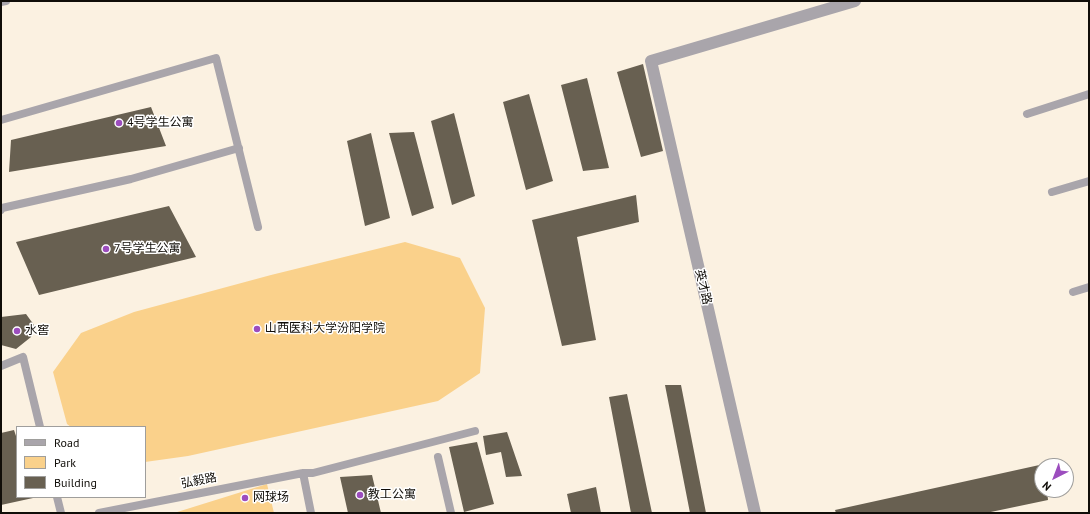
<!DOCTYPE html>
<html>
<head>
<meta charset="utf-8">
<style>
	body { margin:0 }
	#map { position:relative; width:1090px; height:514px; overflow:hidden; background:#fbf1e1; font-family:"PT Sans",sans-serif }
	canvas { display:block }
	.frame { position:absolute; inset:0; border:2px solid #100d08; pointer-events:none }
	.legend { position:absolute; left:16px; top:426px; width:130px; height:72px; box-sizing:border-box; background:#fff; border:1px solid #9f9e9c; margin:0; padding:5px 7px; list-style:none; font-size:12px; color:#100d08 }
	.legend li { display:flex; align-items:center; gap:8px; height:20px }
	.legend b { width:20px; border:1px solid #9f9e9c }
	.north { position:absolute; left:1034px; top:458px; width:40px; height:40px; box-sizing:border-box; background:#fff; border:1px solid #9f9e9c; border-radius:50%; rotate:222deg; font-size:11px; font-weight:700; line-height:16px; text-align:center; color:#100d08 }
	.north::after { content:''; display:block; margin:auto; width:14px; height:18px; background:#9c4dbe; clip-path:polygon(50% 0,100% 100%,50% 72%,0 100%) }
</style>
</head>
<body>
<div id="map">
<canvas width="1090" height="514"></canvas>
<div class="frame"></div>
<ul class="legend">
<li><b style="height:5px;background:#a9a5ab"></b>Road</li>
<li><b style="height:11px;background:#fad18b"></b>Park</li>
<li><b style="height:11px;background:#686051"></b>Building</li>
</ul>
<div class="north">N</div>
</div>
<script>
const context = document.querySelector('canvas').getContext('2d');
context.lineJoin = 'round';
function paint(path, color) { context.fillStyle = color; context.fill(path, 'evenodd'); }
function strokePath(path, color, width, dash) { context.strokeStyle = color; context.lineWidth = width; context.lineCap = dash ? 'butt' : 'round'; context.setLineDash(dash || []); context.stroke(path); }
function drawText(font, color, halo, rows, align = 'center') {
  context.font = font + ' "PT Sans","Noto Sans SC",sans-serif'; context.lineWidth = 3; context.setLineDash([]); context.textBaseline = 'middle'; context.strokeStyle = halo; context.fillStyle = color; for (const [text, x, y, turn = 0] of rows) {
    context.save(); context.translate(x, y); context.rotate((+turn || 0) * Math.PI / 180); context.textAlign = isNaN(turn) ? turn : align; if (halo) context.strokeText(text, 0, 0); context.fillText(text, 0, 0); context.restore();
  }
}
paint(new Path2D(`
	M405,242L460,258L485,308L480,373L438,401L188,456L145,462V427H71L67,424L53,372L81,333L134,312L271,275Z
	M267,484L274,513H174Z`), '#fad18b');
paint(new Path2D(`
	M643,64L663,151L641,157L617,72Z
	M587,78L609,168L583,171L561,85Z
	M529,94L553,181L526,190L503,102Z
	M151,107L166,146L9,172L11,140Z
	M454,113L475,196L452,205L431,121Z
	M414,132L434,208L412,216L389,133Z
	M371,133L390,218L365,226L347,141Z
	M636,195L639,222L577,237L596,340L562,346L532,220Z
	M169,206L196,257L39,295L16,242Z
	M26,314L34,325L31,337L16,349L1,345V317Z
	M665,385H681L706,513H690Z
	M627,394L652,513H631L609,397Z
	M14,430L17,439V497L33,498L1,505V433Z
	M507,432L522,476L506,477L501,452L486,455L483,436Z
	M477,442L494,504L464,512L449,447Z
	M1044,464V466H1042V490H1047L1048,500L986,513H836L835,510Z
	M372,475L381,513H348L340,477Z
	M596,487L601,513H571L567,494Z`), '#686051');
strokePath(new Path2D(`
	M1,2L6,1
	M1027,114L1089,94
	M1,120L216,58L258,227
	M1052,192L1089,181
	M1,210L2,208L131,179L239,148
	M1073,292L1089,287
	M1,366L23,357L40,427
	M438,457L451,513
	M303,473L311,513
	M57,497L61,513
	M99,513L303,473H313L475,431`), '#a9a5ab', 8);
strokePath(new Path2D(`
	M755,513L651,61L855,1`), '#a9a5ab', 12);
for (const [x, y, r, color] of [
	[119,123,4,"#9c4dbe"],
	[106,249,4,"#9c4dbe"],
	[257,329,4,"#9c4dbe"],
	[17,331,4,"#9c4dbe"],
	[360,495,4,"#9c4dbe"],
	[245,498,4,"#9c4dbe"]
]) { const dot = new Path2D(); dot.arc(x, y, r, 0, 2 * Math.PI); context.fillStyle = color; context.fill(dot); strokePath(dot, '#fff', 1.5); }
drawText('12px', '#100d08', '#fff', [
	["4号学生公寓",127,123],
	["7号学生公寓",114,249],
	["山西医科大学汾阳学院",265,329],
	["水窖",25,331],
	["教工公寓",368,495],
	["网球场",253,498]
], 'left');
drawText('12px', '#100d08', '#fff', [
	["英才路",703,287,77],
	["弘毅路",199,481,-11]
]);
</script>
</body>
</html>
